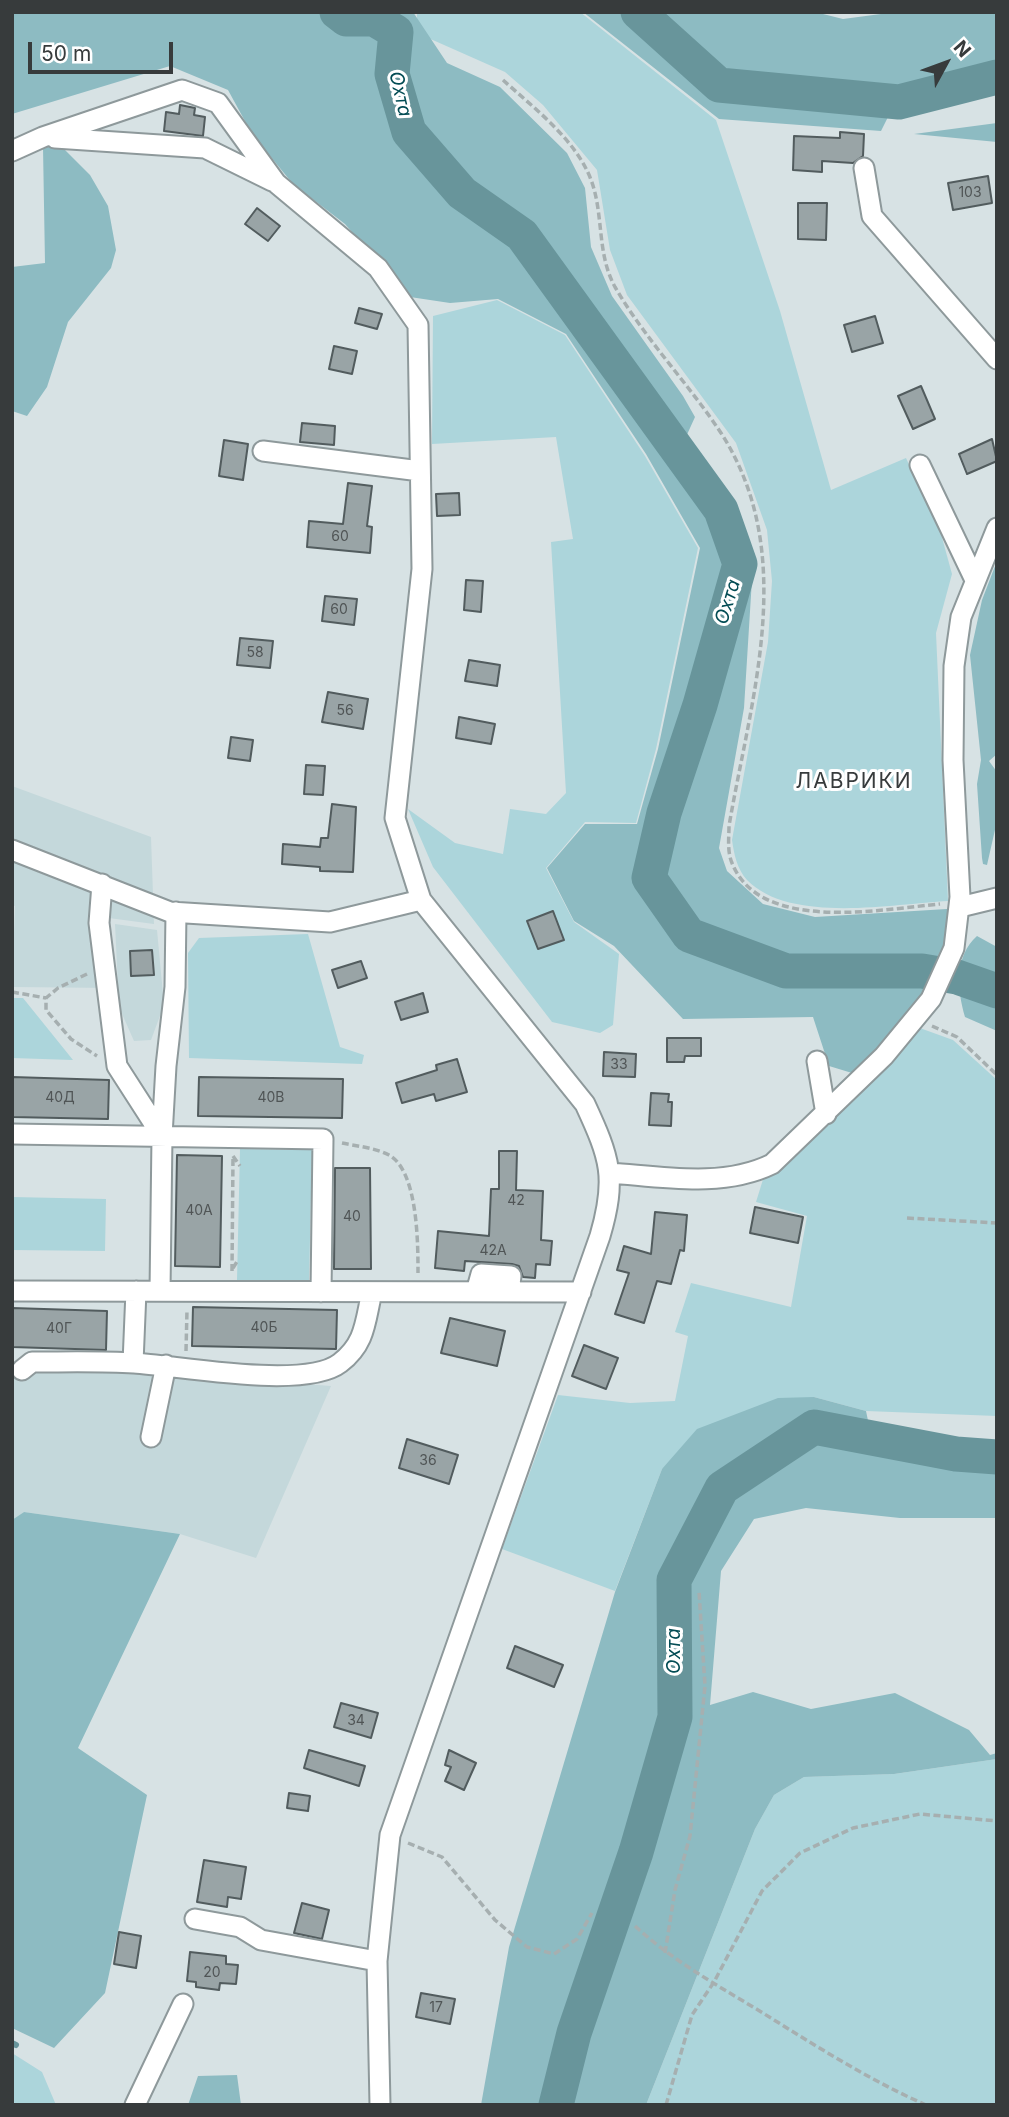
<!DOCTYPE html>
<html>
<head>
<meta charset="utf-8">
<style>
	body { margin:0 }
	#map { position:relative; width:1009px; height:2117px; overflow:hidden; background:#d7e2e4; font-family:Inter,sans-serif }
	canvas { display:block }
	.frame { position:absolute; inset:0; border:14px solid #373b3c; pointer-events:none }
	.north { position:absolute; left:911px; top:28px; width:70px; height:70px; -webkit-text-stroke:5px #fff; paint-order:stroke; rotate:49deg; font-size:19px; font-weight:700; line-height:28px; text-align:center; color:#373b3c }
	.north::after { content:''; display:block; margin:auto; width:24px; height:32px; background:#373b3c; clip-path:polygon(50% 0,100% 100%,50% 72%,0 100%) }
	.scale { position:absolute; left:28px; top:42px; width:145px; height:32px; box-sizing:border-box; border:4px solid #373b3c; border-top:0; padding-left:9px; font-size:21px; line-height:24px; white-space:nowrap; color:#373b3c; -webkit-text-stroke:5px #fff; paint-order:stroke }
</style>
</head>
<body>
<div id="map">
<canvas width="1009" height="2117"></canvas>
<div class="frame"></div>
<div class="north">N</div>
<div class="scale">50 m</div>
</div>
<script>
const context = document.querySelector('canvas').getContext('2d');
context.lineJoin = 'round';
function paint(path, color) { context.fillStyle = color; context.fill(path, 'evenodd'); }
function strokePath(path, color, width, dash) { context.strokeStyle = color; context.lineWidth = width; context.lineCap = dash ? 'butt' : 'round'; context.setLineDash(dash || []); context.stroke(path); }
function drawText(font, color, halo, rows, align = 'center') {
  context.font = font + ' Inter,sans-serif'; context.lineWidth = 6; context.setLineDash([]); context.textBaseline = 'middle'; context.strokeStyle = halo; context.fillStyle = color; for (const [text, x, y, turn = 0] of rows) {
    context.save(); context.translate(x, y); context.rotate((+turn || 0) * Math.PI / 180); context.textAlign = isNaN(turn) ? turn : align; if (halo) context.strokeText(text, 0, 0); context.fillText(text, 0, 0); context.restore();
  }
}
paint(new Path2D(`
	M12,786L151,837L154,924L109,918L114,988L12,987L15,906L12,905Z
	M115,924L157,930L164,1005L151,1040L134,1041L119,1007Z
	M12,1370L143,1372L331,1386L256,1558L180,1534L24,1512L12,1520Z`), '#c4d8db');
paint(new Path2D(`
	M417,12H580L716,120L780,311L831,490L906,458L941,534L952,574L936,633L948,901C892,904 790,924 747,880C737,869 734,854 732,840L768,642L772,581L767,530L736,443L627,295L610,250L597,170L543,105L505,72L417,33Z
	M497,300L565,335L645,456L698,548L656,749L636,823L585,822L546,868L574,922L619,954L613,1025L600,1033L552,1022L433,867L408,809L455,843L503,854L510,809L546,814L566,793L551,542L573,539L556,437L432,444L433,316Z
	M308,934L340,1047L364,1055L362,1064L189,1058L188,953L199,938Z
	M12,998H23L73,1060L12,1058Z
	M917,1027L953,1040L997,1080V1416L866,1411L814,1397L662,1469L615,1591L502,1549L558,1395L630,1403L675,1401L688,1336L675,1332L691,1283L791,1307L807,1216L756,1202L765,1173L787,1165Z
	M240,1149L312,1150L309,1281L237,1280Z
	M12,1197L106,1199L105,1251L12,1250Z
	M997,1759V2105H646L755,1829L774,1795L804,1777L894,1774Z
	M12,2053L42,2072L56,2105H12Z`), '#acd5db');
paint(new Path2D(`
	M12,12H413L447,63L500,87L567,153L585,188L591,247L612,296L683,396L695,417L685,439L737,516L753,563L744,708L719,848L727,871L763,904L815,917L947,909C952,983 899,1024 852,1073L829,1066L813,1017L683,1019L614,946L574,921L547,868L585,824H637L658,749L700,548L646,454L566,334L498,299L450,303L410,297L345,224L293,184L252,134L228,90L170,66L12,114Z
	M583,12H815L843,19L896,12H997V74L897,99L881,131L719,119Z
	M997,123V142L914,134Z
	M43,147H62L90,175L108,206L116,250L111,268L68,322L47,387L27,416L12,411V267L45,263Z
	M997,561V754L989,761L997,772V821L987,865L983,864L982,858L977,784L981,760L970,655L982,600Z
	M977,936L997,947V1031L965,1017C957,989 954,957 977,936Z
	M814,1397L866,1411L875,1454L877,1441L956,1456L997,1460V1518H900L806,1508L754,1519L721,1571L710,1705L753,1692L811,1709L895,1693L969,1730L990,1755L997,1753V1759L894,1774L804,1777L774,1795L755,1829L646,2105H481L509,1947L615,1592L662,1469L697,1429L778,1398Z
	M24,1512L180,1534L78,1748L147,1795L105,1993L54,2048L12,2028V1520Z
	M237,2075L241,2105H188L198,2076Z`), '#8dbbc2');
strokePath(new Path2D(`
	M12,2043L16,2045`), '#68959b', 6);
strokePath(new Path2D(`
	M337,12L346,19H374L396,32L392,74L409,132L462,193L522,235L721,510L740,564L700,705L664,813L649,878L689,935L786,971H922L957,977L997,991
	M638,12L719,85L899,102L997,77
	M556,2105L574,2033L636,1852L675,1717L674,1580L722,1488L814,1427L956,1454L997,1457`), '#68959b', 35);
const building = new Path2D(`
	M180,105L195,108L194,115L205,117L203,136L164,131L166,112L179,114Z
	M840,132L864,134L863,156L853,163L822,161V172L793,170L794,136L840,138Z
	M988,176L992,203L953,210L948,183Z
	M798,203H827L826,240L798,239Z
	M257,208L280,226L268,241L245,224Z
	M359,308L382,314L377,329L355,323Z
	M875,316L883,343L852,352L844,325Z
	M334,346L357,351L352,374L329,369Z
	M921,386L935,419L913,429L898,396Z
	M302,423L335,426L334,445L300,442Z
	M992,439L997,461L967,474L959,454Z
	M224,440L248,444L243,480L219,476Z
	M348,483L372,486L367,526L372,527L370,553L307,547L309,521L343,524Z
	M459,493L460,515L437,516L436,494Z
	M466,580L483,581L481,612L464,610Z
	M325,596L357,599L354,625L322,621Z
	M240,638L273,641L270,668L237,665Z
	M469,660L500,665L497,686L465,681Z
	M328,692L368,699L363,729L322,722Z
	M459,717L495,724L491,744L456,738Z
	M231,737L253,740L250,761L228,758Z
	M306,765L325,766L323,795L304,794Z
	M332,804L356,807L353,872L320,871V867L282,864L283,844L320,847L321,838H328Z
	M553,911L564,940L538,949L527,921Z
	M152,950L154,975L131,976L130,951Z
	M361,961L367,978L338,988L332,970Z
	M423,993L428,1012L401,1020L395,1002Z
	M667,1038H701V1056H685L684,1062H667Z
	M604,1052L636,1054L635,1077L603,1076Z
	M457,1059L467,1092L436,1101L434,1094L402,1103L396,1083L437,1070L436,1065Z
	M12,1077L109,1080L108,1119L12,1117Z
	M199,1077L343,1079L342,1118L198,1116Z
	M651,1093L669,1094L668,1102H672L671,1126L649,1125Z
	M499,1151H517L516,1190L543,1191L541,1240L552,1241L550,1265L536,1264L535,1278L523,1277L519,1266L512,1264L465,1261L464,1271L435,1268L438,1231L489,1236L491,1189H499Z
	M177,1155L222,1156L220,1267L175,1266Z
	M335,1168H370L371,1269H334Z
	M755,1207L803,1217L798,1243L750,1233Z
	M655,1212L687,1215L684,1251L680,1250L671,1284L657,1281L644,1323L615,1314L629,1273L617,1270L624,1246L651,1254Z
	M193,1307L337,1310L336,1349L192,1346Z
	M12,1308L107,1311L106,1350L12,1347Z
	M450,1318L505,1331L497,1366L441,1353Z
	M584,1345L618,1358L606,1389L572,1376Z
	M407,1439L458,1455L449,1484L399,1468Z
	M515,1646L563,1665L554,1687L507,1668Z
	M341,1703L378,1713L371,1738L334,1727Z
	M309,1750L365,1766L359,1786L304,1768Z
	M449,1750L476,1763L464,1790L445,1781L451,1767L445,1765Z
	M289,1793L310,1796L308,1811L287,1808Z
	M204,1860L246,1867L241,1899L228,1897L227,1907L197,1902Z
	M302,1903L329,1910L322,1939L294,1933Z
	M119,1932L141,1936L136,1968L114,1964Z
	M190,1952L226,1956V1964L238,1965L236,1984L220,1983L219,1990L196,1987V1982L187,1981Z
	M421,1993L455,1999L450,2024L416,2017Z`);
paint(building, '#99a4a6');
strokePath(building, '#525c5e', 2);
const minor = new Path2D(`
	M55,138L205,148L272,181
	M12,151L43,137L182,90L218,103L276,183L378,268L418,325L422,569L395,818L421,900L585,1104C610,1158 617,1178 600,1236L390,1835L377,1961L380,2105
	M864,168L872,216L997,359
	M263,451L420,471
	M920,465L975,580
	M12,850L170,912L330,922L421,900
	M102,884L99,923L117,1066L162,1136
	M960,907L997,898
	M817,1061L826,1114
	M12,1134L323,1139L321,1292
	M611,1173C664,1177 723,1188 772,1164L884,1056L931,999L954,948L960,897L953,760L954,666L961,617L997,528
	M12,1291L581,1292
	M160,1291L162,1136L166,1066L175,987L176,912
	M476,1292L481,1274L511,1276L509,1292
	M133,1363L136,1291
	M22,1370L32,1362C66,1362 101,1361 134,1363C181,1366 305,1390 340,1363C366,1343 365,1321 372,1292
	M151,1437L166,1365
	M195,1919L240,1927L261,1940L377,1961
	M135,2105L183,2004`);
strokePath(minor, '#8e999b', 23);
strokePath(new Path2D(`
	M503,80C536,110 582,144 594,189C603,222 598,256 615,287C645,339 688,383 721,433C799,554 751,697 729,826C729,838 727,851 732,863C760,934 883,909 940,904
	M87,974L58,988L46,998V1010L71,1039L97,1056
	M12,992L46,998
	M932,1026L957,1037L997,1075
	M342,1143C356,1146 376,1148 389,1155C418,1171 418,1244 418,1273
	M233,1156L240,1166
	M907,1218L997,1223
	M233,1268L238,1260
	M232,1271L233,1156
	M186,1351L187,1310
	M408,1843L442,1857L495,1920L527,1947L554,1954L577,1939L592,1913
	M635,1926C672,1960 715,1984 758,2010C813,2044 867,2079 926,2105
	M665,1953L675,1890L690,1836L705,1686L699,1591
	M666,2105L692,2015L714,1982L762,1891L800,1853L853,1828L920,1814L997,1821`), '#a6afb0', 3.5, [7, 3.5]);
strokePath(minor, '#fff', 19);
drawText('14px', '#505556', null, [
	["103",970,193],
	["60",340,537],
	["60",339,610],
	["58",255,653],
	["56",345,711],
	["33",619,1065],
	["40Д",60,1098],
	["40В",271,1098],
	["42",516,1201],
	["40А",199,1211],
	["40",352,1217],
	["42А",493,1251],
	["40Б",264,1328],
	["40Г",59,1329],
	["36",428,1461],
	["34",356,1721],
	["20",212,1973],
	["17",436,2008]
]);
drawText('italic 19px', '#034c54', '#fff', [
	["Охта",400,94,77],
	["Охта",728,602,-73],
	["Охта",674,1651,-90]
]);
context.letterSpacing = '2px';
drawText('21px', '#373b3c', '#fff', [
	["ЛАВРИКИ",854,782]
]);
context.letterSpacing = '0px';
</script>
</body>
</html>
